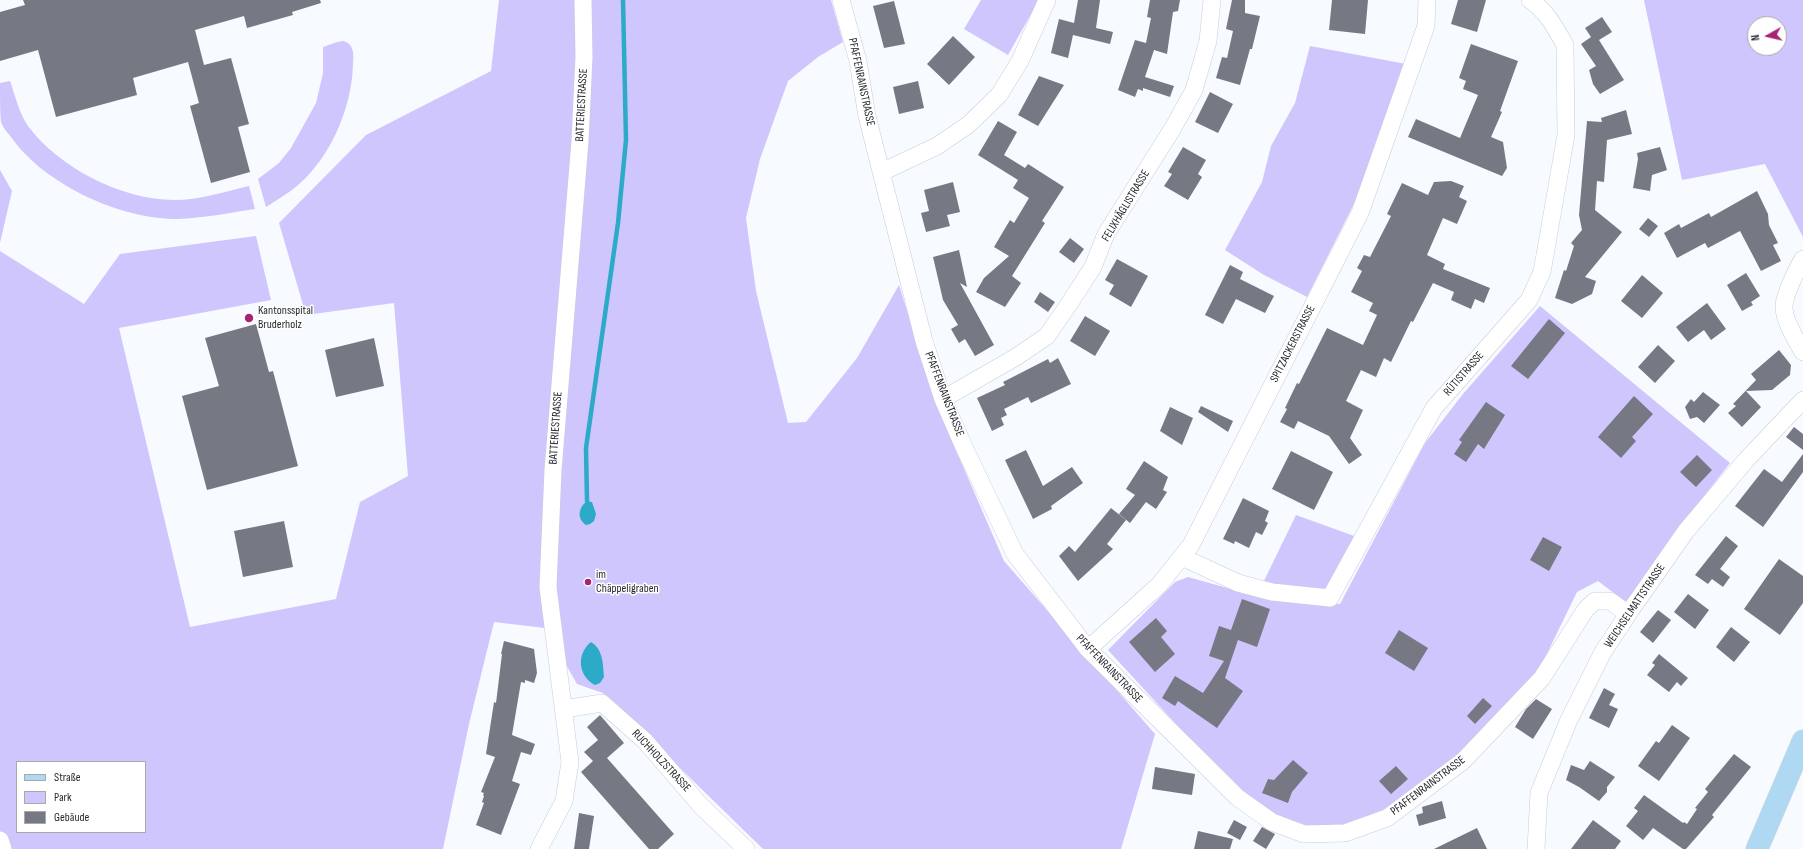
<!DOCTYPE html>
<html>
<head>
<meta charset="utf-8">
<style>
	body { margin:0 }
	#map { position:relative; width:1803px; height:849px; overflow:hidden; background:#f7faff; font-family:"Sofia Sans Condensed",sans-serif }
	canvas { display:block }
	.legend { position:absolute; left:16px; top:761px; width:130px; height:72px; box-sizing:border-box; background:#fff; border:1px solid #a8a9ab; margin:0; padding:5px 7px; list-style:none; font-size:12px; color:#25292d }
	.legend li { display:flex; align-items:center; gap:8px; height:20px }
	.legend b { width:20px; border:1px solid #a8a9ab }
	.north { position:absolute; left:1747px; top:16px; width:40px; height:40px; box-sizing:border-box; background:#fff; border:1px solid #a8a9ab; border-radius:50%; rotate:262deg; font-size:11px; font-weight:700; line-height:16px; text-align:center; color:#25292d }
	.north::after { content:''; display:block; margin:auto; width:14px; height:18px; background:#a62473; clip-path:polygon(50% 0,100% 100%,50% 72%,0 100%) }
</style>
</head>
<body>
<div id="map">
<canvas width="1803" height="849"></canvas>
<ul class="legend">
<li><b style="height:5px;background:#afd9f2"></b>Straße</li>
<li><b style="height:11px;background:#cfc6fd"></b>Park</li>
<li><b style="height:11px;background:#767984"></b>Gebäude</li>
</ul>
<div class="north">N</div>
</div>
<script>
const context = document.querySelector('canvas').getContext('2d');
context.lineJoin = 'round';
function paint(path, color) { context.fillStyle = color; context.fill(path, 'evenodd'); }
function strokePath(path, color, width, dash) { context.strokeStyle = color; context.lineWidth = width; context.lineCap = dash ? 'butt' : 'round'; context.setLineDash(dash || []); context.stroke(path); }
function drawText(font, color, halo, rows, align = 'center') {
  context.font = font + ' "Sofia Sans Condensed",sans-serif'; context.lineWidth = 3; context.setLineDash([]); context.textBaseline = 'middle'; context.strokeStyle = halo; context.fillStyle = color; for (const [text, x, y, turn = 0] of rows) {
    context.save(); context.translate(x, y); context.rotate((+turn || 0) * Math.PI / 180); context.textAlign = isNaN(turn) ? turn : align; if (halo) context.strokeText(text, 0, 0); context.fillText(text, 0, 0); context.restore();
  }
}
paint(new Path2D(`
	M499,0H831L843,42L818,57L788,81L760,159L746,218L756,291L788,423L806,422L857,358L899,285L936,404L1004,561L1155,734L1121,849H763L603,693L577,684L545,628L494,622L469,724L443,849H0V251L84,304L120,254L256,236L271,300L119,328L190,627L336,599L360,502L408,476L394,303L306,315L279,223L366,135L491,71ZM17,762H145V832H17Z
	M981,0H1039L1008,55L964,29Z
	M1644,0H1803V237L1765,164L1682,180ZM1755,24H1779V48H1755Z
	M343,41C354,43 354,55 353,64C352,109 329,162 292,190C284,196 275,201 266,207L258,179L279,163L291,148L316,103L323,73V47L337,42Z
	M1310,46L1406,64L1373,166L1307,297L1264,275L1225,250L1262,182L1271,146L1295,103Z
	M10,81C15,95 19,113 28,126C58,167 122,200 174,200C199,200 224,192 249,186L255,209C229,213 203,218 177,219C119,219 44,184 11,137C7,132 3,128 1,122C0,113 0,93 0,83Z
	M0,170L12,191L0,243Z
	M1540,306L1730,463L1676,532L1627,603L1598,581L1577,592L1535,678L1465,748L1425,780L1383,810L1344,824L1306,827L1275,814L1246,794L1187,736L1108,650L1175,582L1188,577L1245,593L1340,604L1425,443L1463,394Z
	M1296,515L1357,537L1327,593L1262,585Z`), '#cfc6fd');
paint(new Path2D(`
	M587,501L592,502L596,514L594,521L590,524L586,525C576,518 579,507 587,501Z
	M591,642C603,649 603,664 604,677L600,683L595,685C578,676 576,654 591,642Z`), '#2caac7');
strokePath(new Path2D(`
	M587,501L586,448L618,223L626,140L623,0`), '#2caac7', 4.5);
paint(new Path2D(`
	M23,0H320L321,3L292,12L293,15L247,28L244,16L195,30L204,65L231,58L249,124L238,127L250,172L211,183L190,106L199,103L188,62L133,78L137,95L56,117L38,50L0,61V12L25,5Z
	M1078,0H1100L1096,28L1113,32L1110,44L1073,35L1068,58L1051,53L1059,19L1074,23Z
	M1150,0H1180L1178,11L1173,12L1167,54L1154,50L1145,77L1174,86L1170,97L1143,88V91L1138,89L1135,97L1118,90L1135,40L1146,43L1151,18L1147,17Z
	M1232,0H1245V13L1260,16L1252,49H1250L1240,85L1216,78L1222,57L1227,58L1233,31L1226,29Z
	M1332,0H1368L1365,34L1329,30Z
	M1458,0H1486L1477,32L1451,24Z
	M894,1L905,44L884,48L873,6Z
	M1602,17L1612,32L1599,40L1624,80L1600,94L1593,84L1589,70L1596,66L1581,44L1591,37L1585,28Z
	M953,36L975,57L949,85L927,64Z
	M1471,44L1518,61L1500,111L1502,112L1491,137L1503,142L1507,168L1502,176L1408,137L1416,119L1460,138L1478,95L1463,89L1466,81L1459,78Z
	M1039,76L1064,85L1038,126L1018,115Z
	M918,81L924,108L899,114L893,87Z
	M1210,92L1233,104L1218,133L1195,122Z
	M1626,110L1632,134L1607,140L1604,182L1597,181L1595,210L1622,232L1585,277L1596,281L1592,294L1572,304L1555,298L1564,270L1566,271L1574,246L1571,243L1582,230L1579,215L1587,121L1602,122L1601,118Z
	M998,121L1017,132L1004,155L1025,168L1028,164L1064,187L1042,221L1045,223L1012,276L1021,283L1005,307L976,292L984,278L1009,256L994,247L1010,220L1014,223L1029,198L1013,188L1018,180L978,155Z
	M1183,147L1206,160L1198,174L1202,177L1188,200L1164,186L1172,174L1168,172Z
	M1660,147L1667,170L1652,175L1650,191L1633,188L1638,159L1637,153Z
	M1451,181L1464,186L1459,197L1467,201L1457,224L1443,218L1427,255L1445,264L1443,269L1490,288L1484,303L1475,299L1471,309L1451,300L1454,292L1433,283L1413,322L1411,321L1391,362L1384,358L1376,377L1361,370L1346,401L1363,410L1350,438L1362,455L1349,464L1329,436L1298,421L1294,429L1280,422L1287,409L1285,408L1297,383L1299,384L1327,328L1363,345L1377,315L1369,311L1373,303L1351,292L1362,271L1357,268L1364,255L1370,257L1391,216L1387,214L1402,183L1428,195L1434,182Z
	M953,182L960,212L947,215L950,226L926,232L921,213L929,211L924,190Z
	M1757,191L1768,214L1769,225L1778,243L1773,245L1781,261L1761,271L1740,231L1708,248L1705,243L1677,258L1664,233L1679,224L1681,228L1709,213L1711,217Z
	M1648,218L1658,226L1649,237L1639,229Z
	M1070,238L1084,249L1074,263L1059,252Z
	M959,250L967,287L960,283L994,345L975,356L965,339L959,343L951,329L958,325L943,300L933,257Z
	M1117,259L1148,276L1131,307L1109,294L1114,285L1105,280Z
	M1230,265L1243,272L1240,279L1274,296L1265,313L1236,299L1223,324L1205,315Z
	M1746,273L1760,296L1751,302L1753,305L1742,311L1727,285Z
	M1642,275L1663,293L1642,318L1621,301Z
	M1040,292L1055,302L1048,312L1034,302Z
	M1707,303L1726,329L1711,340L1704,330L1688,342L1676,327Z
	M1085,316L1110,331L1095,356L1070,341Z
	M1549,319L1565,333L1528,379L1511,366Z
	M256,324L269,372L273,371L298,466L207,490L182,396L219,386L205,338Z
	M374,338L384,386L336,397L325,350Z
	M1658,345L1675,361L1655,383L1638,367Z
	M1779,350L1791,365L1790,375L1772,390L1746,391L1761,407L1742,427L1728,413L1736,406L1733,404L1756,380L1751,374Z
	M1058,358L1071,384L1031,403L1028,397L1004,409L1007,415L1001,418L1004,425L992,431L977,398L1005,385L1003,382L1048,359L1050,363Z
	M1703,392L1720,405L1704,423L1697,417L1690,419L1685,407L1691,399L1694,402Z
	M1634,396L1653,414L1632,437L1636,441L1621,458L1598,437Z
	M1486,402L1505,415L1484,449L1478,444L1466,462L1454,454L1462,442L1459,440Z
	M1201,406L1233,421L1228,432L1198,412Z
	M1170,407L1193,418L1182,445L1160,431Z
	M1794,427L1803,434V450L1786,437Z
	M1026,450L1043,486L1072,467L1083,483L1051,506L1052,509L1033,519L1005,460Z
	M1291,451L1333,472L1314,510L1272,489Z
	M1803,454V472L1763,527L1735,506L1764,469L1782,482Z
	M1697,455L1712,470L1696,487L1680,472Z
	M1144,461L1168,477L1163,490L1167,492L1156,509L1146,502L1130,523L1119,514L1135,495L1126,489Z
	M1243,498L1269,511L1265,521L1268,523L1262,535L1256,532L1249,548L1235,541L1234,544L1223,539Z
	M1111,508L1126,520L1107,544L1113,549L1078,581L1059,556L1069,546L1075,552Z
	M284,521L293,567L243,577L234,531Z
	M1726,536L1738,546L1720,569L1730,577L1723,587L1712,579L1708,584L1695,575Z
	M1543,537L1562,547L1549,571L1530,560Z
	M1779,559L1803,576V603L1780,635L1744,609Z
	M1688,594L1709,610L1695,629L1674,612Z
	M1242,599L1270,609L1257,647L1238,640L1225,678L1243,691L1217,728L1178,701L1175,706L1162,698L1175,676L1203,693L1224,661L1209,656L1219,626L1231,630Z
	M1658,610L1671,620L1653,643L1640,632Z
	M1156,618L1167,631L1161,637L1175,654L1155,672L1129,642Z
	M1731,627L1750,642L1734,662L1716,647Z
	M1399,630L1428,648L1414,671L1385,653Z
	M504,641L534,649L537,673L534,683L525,680V683L521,682L512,735L535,744L531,755L521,752L512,781L520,784L501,835L476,825L484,803L482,802L484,796L483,795L484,793L481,792L495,757L486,754L494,702L496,703L502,654H501Z
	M1659,654L1688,678L1681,686L1677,682L1669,692L1647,675L1655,665L1652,663Z
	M1604,688L1615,694L1609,705L1618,709L1609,728L1589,718Z
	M1483,698L1492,706L1475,724L1467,716Z
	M1536,699L1552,709L1533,739L1515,727L1526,709Z
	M600,715L624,743L607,758L674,834L658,849H649L581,772L593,761L584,752L598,740L587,727Z
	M1672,725L1690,738L1659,781L1638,766L1656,741L1659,743Z
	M1734,754L1751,767L1712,815L1714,817L1686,849H1683L1653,828L1643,840L1626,826L1638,811L1634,808L1644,795L1683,823L1684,822L1687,824L1697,809L1695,808L1708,792L1705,789Z
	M1293,760L1308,773L1292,792L1288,803L1262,793L1268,779L1274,780Z
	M1590,761L1615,777L1607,787V792L1599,801L1579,787L1566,780L1571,765L1584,770Z
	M1396,766L1408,779L1391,794L1379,781Z
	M1155,767L1195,774L1192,795L1152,789Z
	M1442,801L1446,818L1419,826L1416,815L1423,813L1422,807Z
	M579,813L594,816L589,849H574Z
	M1234,820L1247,827L1240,840L1227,833Z
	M1593,820L1621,841L1615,849H1571Z
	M1262,827L1275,834L1266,849L1253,841Z
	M1477,828L1487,849H1434Z
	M1198,831L1233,839L1230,849H1194Z`), '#767984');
const minor = new Path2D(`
	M841,0L858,61L867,116L924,341L943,399L964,447L1015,554L1088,649L1238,798L1272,822L1304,834L1345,833L1387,818L1463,761L1542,678L1586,609L1595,601H1610L1628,614
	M882,172L937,146L968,125L999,95L1020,61L1047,0
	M1803,259C1797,269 1785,294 1784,305C1783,319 1796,340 1803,352
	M943,399L1016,357L1047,336L1069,304L1093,267L1106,234L1173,128L1194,90L1208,41L1212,0
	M1182,557L1238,583L1272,592L1330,598L1434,408L1529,300L1542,272L1566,135L1565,45C1556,29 1546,10 1530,0
	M1088,649L1159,585L1191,545L1360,213L1426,26L1427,0
	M564,709L602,703L645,741L701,806L746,849
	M0,840L3,849
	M539,849L564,801L570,762L548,587L553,470L580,141L584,57L583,0
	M1536,849L1539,793L1568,722L1603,652L1628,614L1686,531L1747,459L1803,400`);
const major = new Path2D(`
	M1757,849L1803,741`);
strokePath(minor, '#c6ced9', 18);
strokePath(major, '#d8d8d9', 23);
strokePath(minor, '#fff', 17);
strokePath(major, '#afd9f2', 22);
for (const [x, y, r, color] of [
	[249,318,5,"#a62473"],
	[588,582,4,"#a62473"]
]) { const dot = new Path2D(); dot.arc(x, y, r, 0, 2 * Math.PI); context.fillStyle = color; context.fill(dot); strokePath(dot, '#fff', 1.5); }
drawText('12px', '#25292d', '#fff', [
	["PFAFFENRAINSTRASSE",861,82,78],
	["BATTERIESTRASSE",582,105,-87],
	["FELIXHÄGLISTRASSE",1126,206,-59],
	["SPITZACKERSTRASSE",1293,344,-63],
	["RÜTISTRASSE",1464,374,-49],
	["PFAFFENRAINSTRASSE",944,394,69],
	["BATTERIESTRASSE",556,428,-86],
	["WEICHSELMATTSTRASSE",1635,606,-56],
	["PFAFFENRAINSTRASSE",1109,669,46],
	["RUCHHOLZSTRASSE",661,761,47],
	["PFAFFENRAINSTRASSE",1428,786,-37]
]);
drawText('12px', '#25292d', '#fff', [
	["Kantonsspital",258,311],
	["Bruderholz",258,325],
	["im",596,575],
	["Chäppeligraben",596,589]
], 'left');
</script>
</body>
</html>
